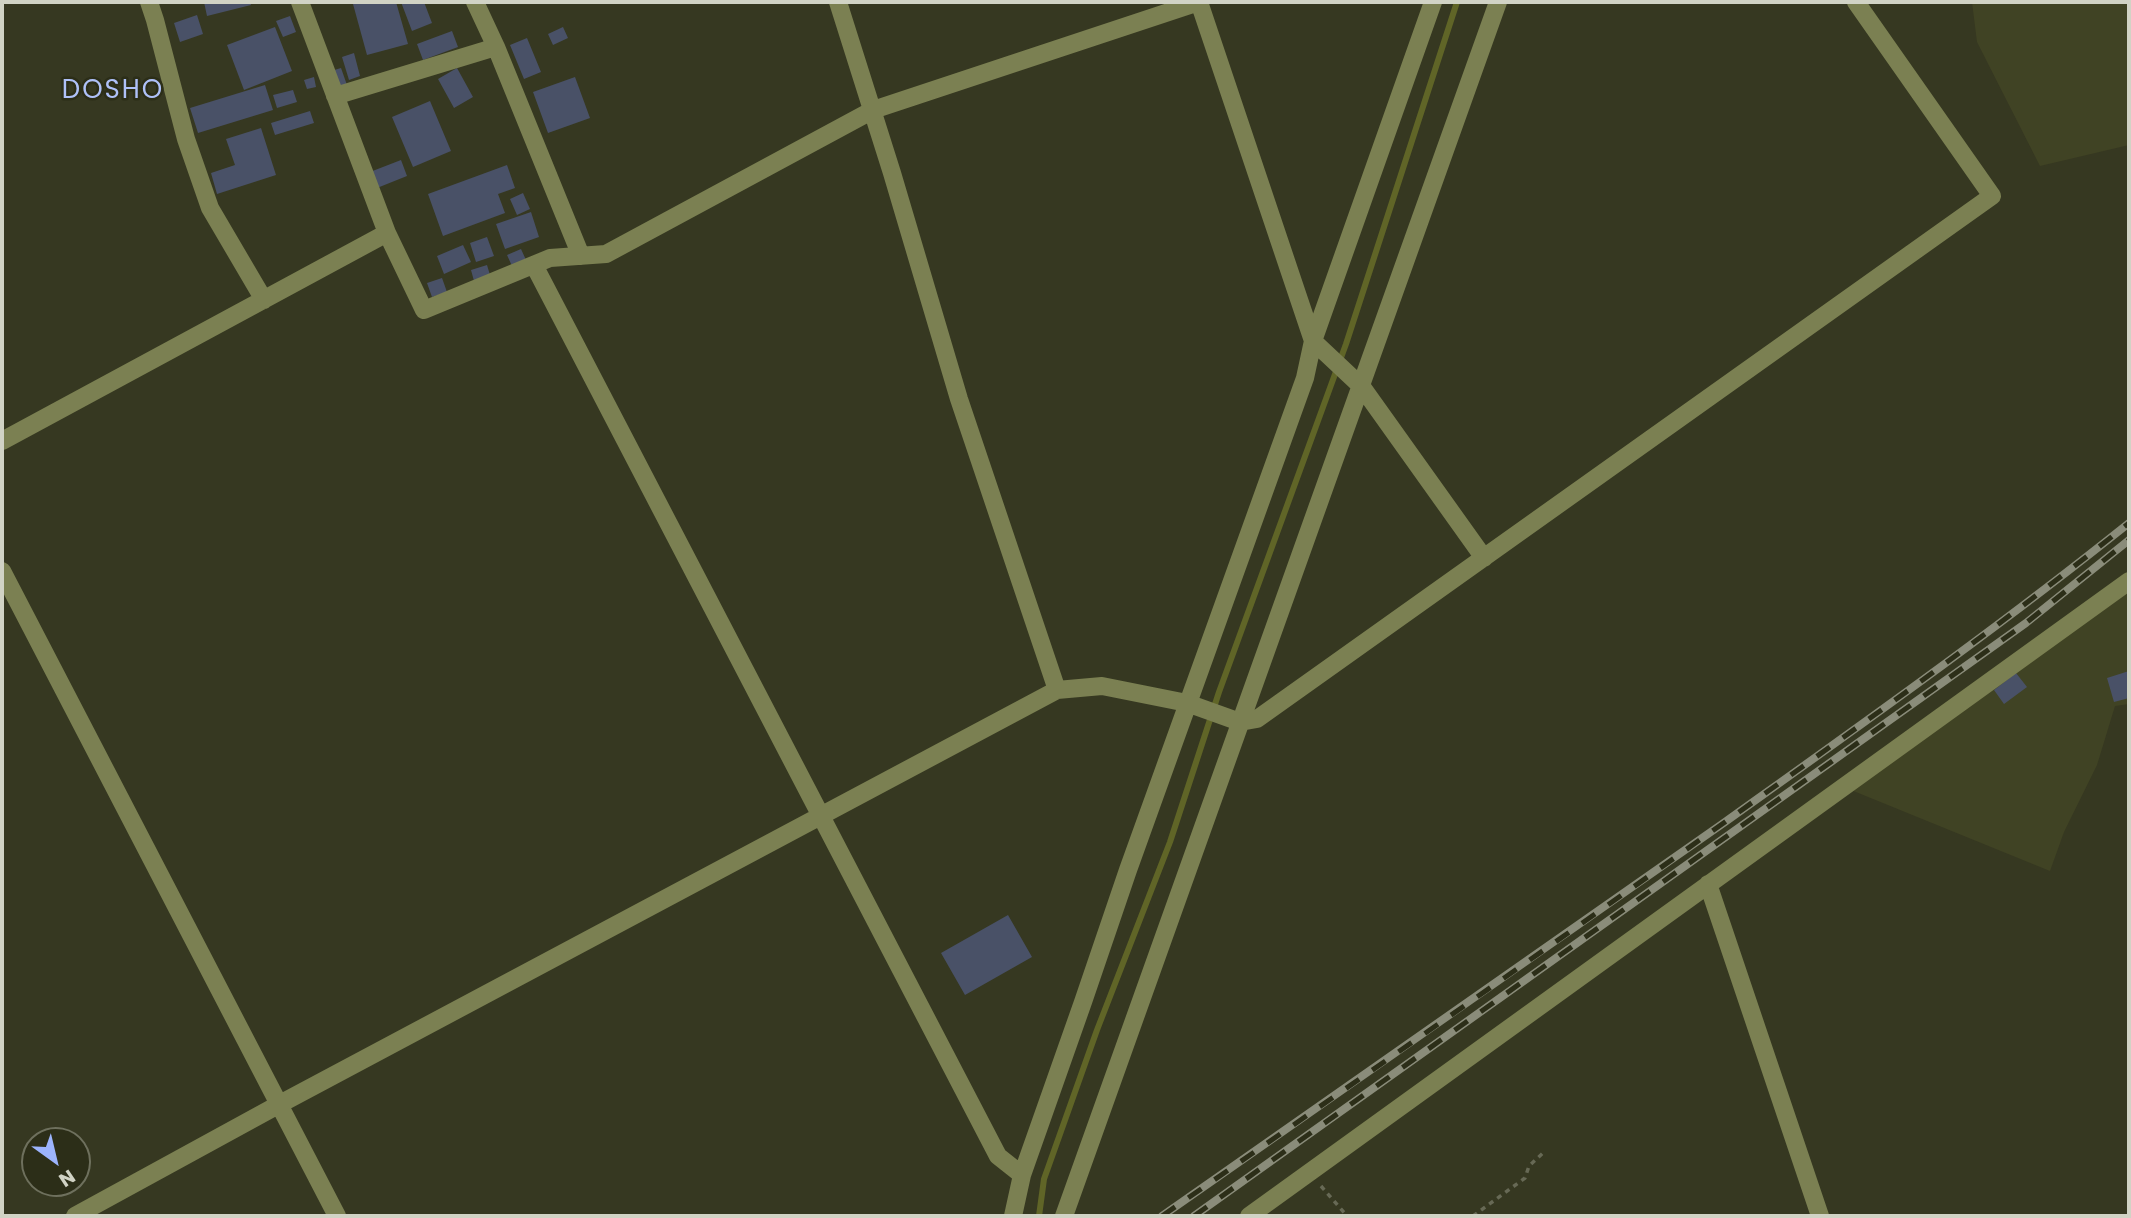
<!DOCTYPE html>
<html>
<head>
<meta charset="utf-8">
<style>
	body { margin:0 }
	#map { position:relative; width:2131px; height:1218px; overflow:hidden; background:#363821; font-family:Poppins,sans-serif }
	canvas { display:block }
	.frame { position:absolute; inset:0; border:4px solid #d1d3c5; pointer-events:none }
	.north { position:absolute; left:21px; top:1127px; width:70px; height:70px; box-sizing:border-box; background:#2c2e18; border:2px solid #6e705d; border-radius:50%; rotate:146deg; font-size:19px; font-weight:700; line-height:28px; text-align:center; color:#d1d3c5 }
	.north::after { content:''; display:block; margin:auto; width:24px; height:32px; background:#9cb4fd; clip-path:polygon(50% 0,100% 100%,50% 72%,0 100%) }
</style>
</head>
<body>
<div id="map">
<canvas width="2131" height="1218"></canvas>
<div class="frame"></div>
<div class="north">N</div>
</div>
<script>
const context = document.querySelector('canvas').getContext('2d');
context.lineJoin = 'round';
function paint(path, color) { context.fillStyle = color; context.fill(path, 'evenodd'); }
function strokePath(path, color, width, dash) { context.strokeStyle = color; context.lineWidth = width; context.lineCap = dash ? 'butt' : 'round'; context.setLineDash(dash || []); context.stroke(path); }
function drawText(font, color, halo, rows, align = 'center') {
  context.font = font + ' Poppins,sans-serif'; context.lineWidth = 5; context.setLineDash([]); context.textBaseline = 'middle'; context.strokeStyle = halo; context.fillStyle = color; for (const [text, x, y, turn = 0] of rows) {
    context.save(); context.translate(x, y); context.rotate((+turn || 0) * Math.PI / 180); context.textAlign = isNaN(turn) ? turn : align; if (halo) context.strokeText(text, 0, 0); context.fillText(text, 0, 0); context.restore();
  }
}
paint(new Path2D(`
	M1972,2H2129V145L2040,166L1977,42Z
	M2129,585V704L2115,706L2097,765L2064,832L2050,871L1851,790Z`), '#404324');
strokePath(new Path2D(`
	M1039,1216L1044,1179L1097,1030L1170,842L1219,692L1346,344L1457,2`), '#606527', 6);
paint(new Path2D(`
	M204,2H250L251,5L207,16Z
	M363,2H396L408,44L367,55L353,4Z
	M401,2H424L432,23L412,31Z
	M197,15L203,34L180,42L174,23Z
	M290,16L296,32L283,37L276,21Z
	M275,27L292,71L244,90L227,45Z
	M563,27L568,38L553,45L548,34Z
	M452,31L458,47L423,60L417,44Z
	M527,38L541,72L524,79L510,45Z
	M354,53L360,76L349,80L342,57Z
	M341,68L347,85L337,88L331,71Z
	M457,68L473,97L454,108L438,79Z
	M314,77L316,87L307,89L304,80Z
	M575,77L590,118L548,133L533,92Z
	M265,85L273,110L198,133L190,108Z
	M293,90L297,102L277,108L273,95Z
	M430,101L451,151L413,167L392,117Z
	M310,111L314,123L275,135L271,123Z
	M261,128L276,175L217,194L211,173L235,165L226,139Z
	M401,160L407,176L377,188L370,172Z
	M507,165L515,188L498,194L505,213L443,236L428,194Z
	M523,193L530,209L517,215L510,199Z
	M531,212L539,237L505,249L496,224Z
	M487,237L494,256L476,262L470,243Z
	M463,245L471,262L444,274L437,256Z
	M521,249L526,260L512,266L507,255Z
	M487,265L490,275L474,281L471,270Z
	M442,278L447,292L432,297L427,283Z
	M2129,671V698L2114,702L2107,678Z
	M2016,673L2027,687L2004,704L1994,690Z
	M1008,915L1032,957L965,995L941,953Z`), '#495167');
strokePath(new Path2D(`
	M1321,1186L1347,1216
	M1473,1216L1525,1178L1529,1166L1544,1152`), '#676955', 3.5, [5, 5]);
strokePath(new Path2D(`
	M149,2L155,20L186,139L210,208L264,300
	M300,2L387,233L424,310L550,258L606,254L873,110L1199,2
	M838,2L892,173L959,399L1057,690
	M1199,2L1313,341L1362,387L1484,558
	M496,47L581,256
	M335,96L496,47L475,2
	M534,265L998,1156L1022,1175L1013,1216
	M2,441L387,233
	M2,571L337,1216
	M1708,884L1820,1216
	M1022,1175L1083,1002L1128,870L1305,378L1313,341L1433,2
	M75,1216L278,1105L1057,690L1102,686L1187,703L1240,722L1257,719L1992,196L1856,2
	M1064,1216L1498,2
	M1249,1216L2129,581`), '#7b8052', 18);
const rail = new Path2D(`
	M1162,1216C1350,1086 1538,955 1725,822C1862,724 1998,628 2129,523
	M1194,1216L2026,623L2129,540`);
strokePath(rail, '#8a8c7a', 8);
strokePath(rail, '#2c2e18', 5, [16]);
context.letterSpacing = '2px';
drawText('26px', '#afc1f8', '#2c2e18', [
	["DOSHO",113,91]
]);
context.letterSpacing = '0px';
</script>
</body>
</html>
